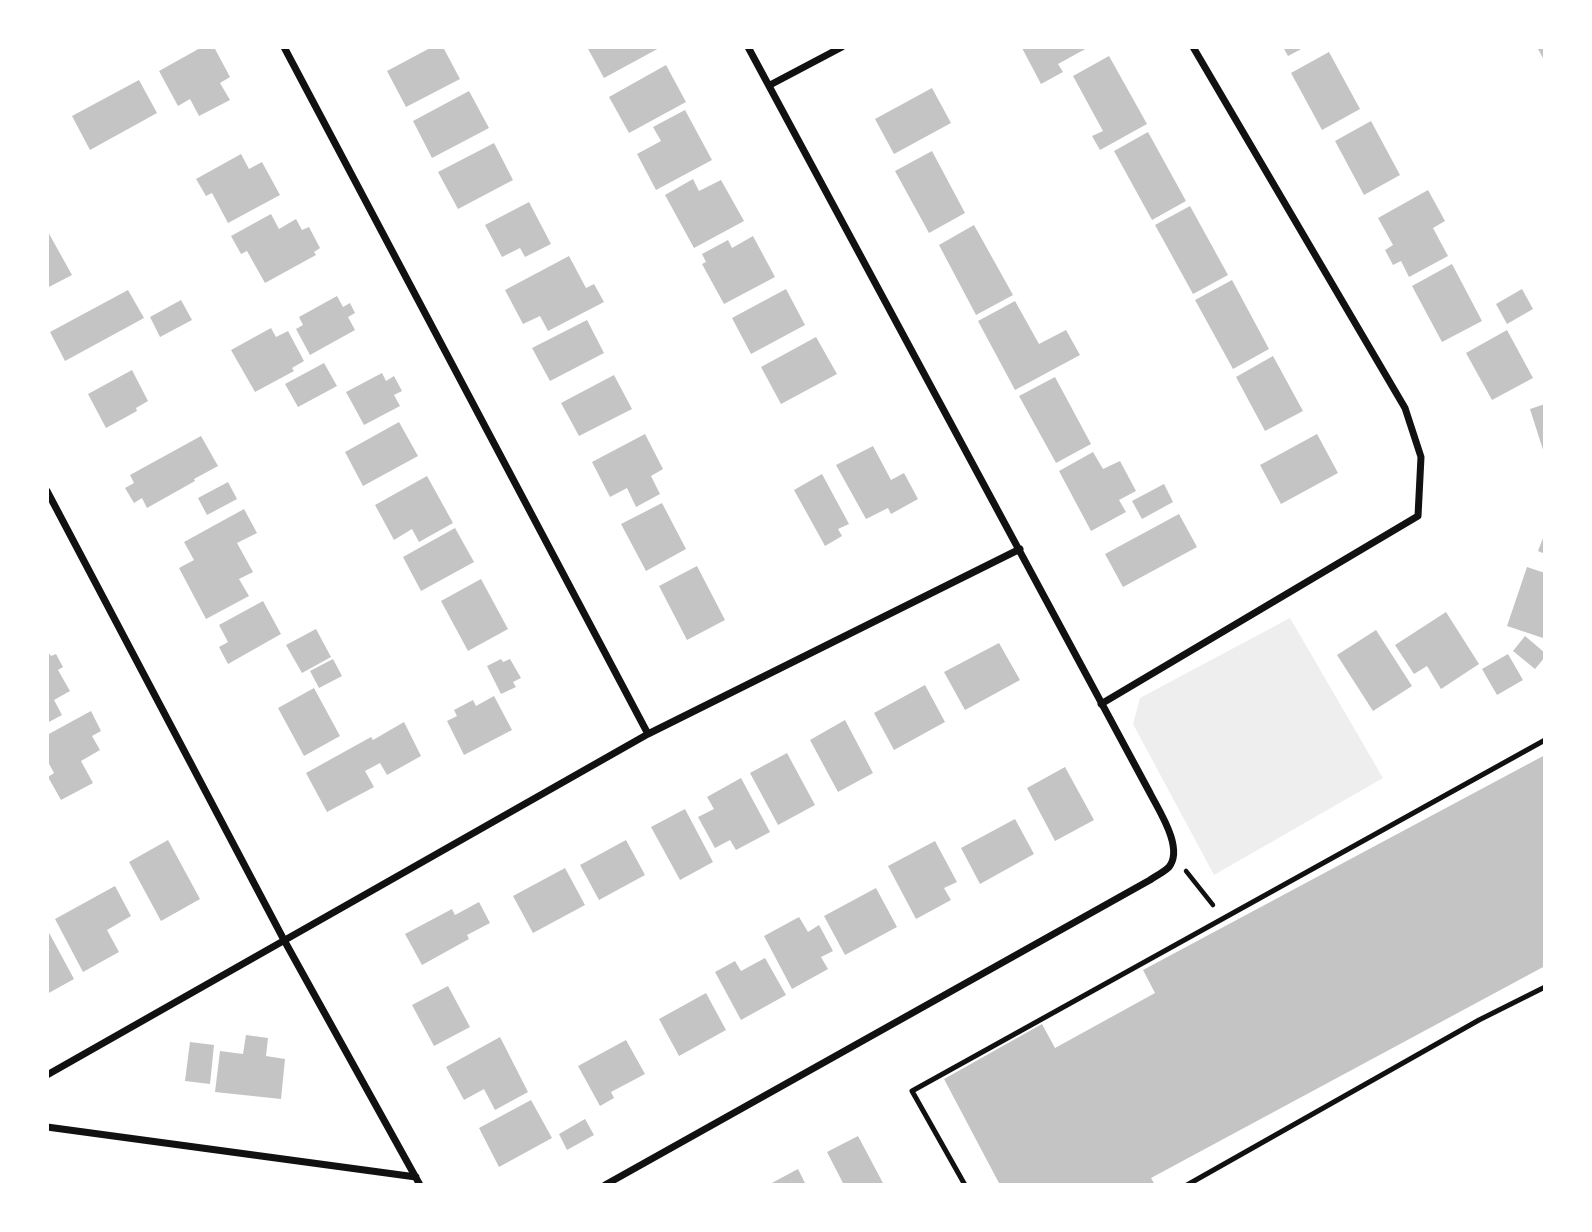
<!DOCTYPE html>
<html>
<head>
<meta charset="utf-8">
<style>
	body { margin:0 }
	#map { position:relative; width:1592px; height:1232px; overflow:hidden; background:#fff; font-family:Mulish,sans-serif }
	canvas { display:block }
	.frame { position:absolute; inset:0; border:49px solid #fff; pointer-events:none }
</style>
</head>
<body>
<div id="map">
<canvas width="1592" height="1232"></canvas>
<div class="frame"></div>
</div>
<script>
const context = document.querySelector('canvas').getContext('2d');
context.lineJoin = 'round';
function paint(path, color) { context.fillStyle = color; context.fill(path, 'evenodd'); }
function strokePath(path, color, width, dash) { context.strokeStyle = color; context.lineWidth = width; context.lineCap = dash ? 'butt' : 'round'; context.setLineDash(dash || []); context.stroke(path); }
paint(new Path2D(`
	M1290,618L1383,778L1214,875L1133,724L1140,698Z`), '#eee');
paint(new Path2D(`
	M202,47H214L230,77L220,83L230,100L199,116L190,99L178,106L159,71Z
	M432,47H443L460,79L406,107L387,71Z
	M587,47H661L604,78Z
	M1023,47H1089L1058,64L1063,72L1041,84L1022,48Z
	M1283,47H1305L1288,56Z
	M1537,47H1545V62Z
	M1329,52L1360,109L1322,130L1291,73Z
	M1109,56L1147,124L1100,150L1092,136L1103,131L1073,76Z
	M666,65L686,102L629,133L609,97Z
	M139,80L157,113L90,150L72,116Z
	M932,88L951,123L894,154L875,119Z
	M469,91L489,128L432,158L413,121Z
	M685,110L712,160L656,190L637,154L661,141L653,127Z
	M1371,121L1400,175L1364,195L1335,141Z
	M1148,132L1186,201L1152,220L1114,151Z
	M494,143L513,180L458,209L438,172Z
	M932,151L965,213L929,233L895,171Z
	M241,154L249,169L262,162L280,195L228,223L212,193L206,196L196,179Z
	M693,179L699,191L721,180L744,221L694,248L665,195Z
	M1428,190L1445,221L1433,228L1448,256L1409,277L1401,261L1393,265L1385,250L1393,245L1378,218Z
	M529,202L551,244L525,257L520,248L502,257L485,225Z
	M1190,206L1228,275L1193,294L1155,225Z
	M271,214L279,229L296,219L302,230L309,227L320,248L314,252L316,255L265,283L247,251L241,254L231,236Z
	M974,225L1013,295L976,315L939,245Z
	M47,230L72,275L47,288Z
	M753,236L775,277L724,304L702,264L706,262L702,254L728,240L732,248Z
	M569,256L586,288L594,284L604,302L548,331L540,316L523,324L505,290Z
	M1452,264L1482,321L1442,342L1412,286Z
	M1232,280L1269,349L1233,369L1195,300Z
	M786,289L805,325L751,354L732,318Z
	M1522,289L1533,309L1507,324L1496,304Z
	M128,290L144,318L65,361L50,332Z
	M337,296L343,307L350,303L355,313L348,317L355,330L310,355L296,329L303,325L299,317Z
	M181,300L192,320L160,337L150,317Z
	M1015,301L1039,344L1066,330L1080,355L1015,390L978,321Z
	M587,320L604,353L550,381L532,348Z
	M271,328L276,337L288,331L304,361L292,368L294,371L255,392L231,350Z
	M1507,330L1533,378L1492,400L1466,353Z
	M816,337L837,374L781,404L761,367Z
	M1273,356L1303,411L1265,431L1236,377Z
	M324,363L337,386L298,407L285,384Z
	M132,370L148,401L136,408L137,411L106,428L88,394Z
	M382,373L386,381L394,376L402,391L394,395L400,406L364,425L346,392Z
	M614,375L632,409L579,436L561,403Z
	M1055,377L1091,444L1056,463L1019,396Z
	M1545,404V453H1544L1530,409Z
	M399,422L418,456L363,486L345,452Z
	M645,434L663,469L651,476L660,494L636,507L627,488L610,497L592,462Z
	M1317,434L1338,473L1281,504L1260,465Z
	M201,436L218,466L194,479L195,481L147,508L142,498L134,503L125,488L134,483L130,475Z
	M873,446L891,480L904,473L918,499L891,514L888,508L866,519L836,465Z
	M1093,452L1103,469L1120,461L1136,491L1119,500L1126,512L1091,531L1059,471Z
	M822,474L849,524L838,529L842,536L825,546L794,490Z
	M427,476L453,523L419,542L412,529L394,540L375,505Z
	M228,482L237,499L207,515L198,498Z
	M1164,484L1173,502L1142,519L1132,501Z
	M662,503L686,549L646,571L621,524Z
	M244,509L257,533L237,543L253,572L239,579L249,596L206,619L179,568L194,560L184,542Z
	M1179,514L1197,547L1123,587L1105,554Z
	M455,528L474,562L421,591L403,557Z
	M1545,533V554L1538,551Z
	M697,566L725,620L687,640L659,586Z
	M1527,567L1545,573V634L1543,638L1507,626Z
	M481,579L508,629L468,651L441,601Z
	M263,601L281,634L228,664L219,647L228,642L219,625Z
	M1446,612L1479,664L1441,689L1427,666L1414,674L1395,645Z
	M316,629L331,657L302,673L286,645Z
	M1376,630L1412,686L1373,711L1337,655Z
	M1525,636L1545,653V657L1535,669L1513,651Z
	M999,643L1020,680L965,710L944,672Z
	M47,650L51,656L56,654L63,667L58,670L70,691L54,700L62,715L47,723Z
	M1508,654L1523,680L1497,695L1482,669Z
	M333,659L342,676L319,688L310,671Z
	M501,659L503,662L510,659L521,678L513,682L516,687L501,694L487,666Z
	M925,685L945,722L894,750L874,713Z
	M314,688L340,736L304,756L278,708Z
	M494,696L512,730L464,755L447,721L457,716L454,710L473,700L476,706Z
	M91,711L101,731L92,736L100,750L81,761L93,783L61,800L48,777L54,773L47,760V735Z
	M845,720L873,773L838,792L810,740Z
	M404,722L421,756L387,775L380,763L365,771L374,787L327,812L306,773L371,737L373,740Z
	M787,753L815,805L778,825L750,773Z
	M1545,755V966L1151,1178L1155,1185H1000L944,1079L1042,1024L1055,1048L1155,993L1143,970Z
	M1065,767L1094,820L1055,841L1027,788Z
	M741,778L770,832L736,850L730,840L715,848L698,817L714,809L707,797Z
	M685,809L713,862L680,880L651,827Z
	M1015,819L1034,854L980,884L961,848Z
	M168,840L200,899L161,921L129,862Z
	M626,840L645,875L599,900L580,865Z
	M935,841L957,882L944,888L951,900L916,919L888,866Z
	M565,868L585,905L533,933L513,896Z
	M115,886L131,916L107,930L119,952L83,972L55,919Z
	M876,888L897,927L845,955L824,916Z
	M479,902L490,923L467,935L469,939L422,965L405,934L452,909L455,915Z
	M799,917L808,932L819,925L833,951L821,957L828,969L792,989L764,936Z
	M47,929L74,979L47,994Z
	M765,958L786,995L741,1020L715,972L735,961L741,971Z
	M448,986L470,1027L434,1046L412,1005Z
	M706,993L726,1030L679,1056L659,1019Z
	M246,1035L268,1038L266,1056L285,1059L281,1099L215,1092L220,1051L243,1054Z
	M500,1037L528,1092L495,1110L484,1089L464,1100L446,1067Z
	M626,1040L645,1074L611,1092L614,1098L600,1106L578,1066Z
	M190,1042L214,1045L210,1084L185,1081Z
	M531,1100L552,1138L499,1167L479,1128Z
	M585,1119L594,1135L567,1150L559,1134Z
	M858,1136L884,1185H844L827,1152Z
	M798,1169L806,1185H768Z`), '#c4c4c4');
strokePath(new Path2D(`
	M1186,871L1213,905`), '#111', 4.5);
strokePath(new Path2D(`
	M965,1185L912,1091L1545,740
	M1187,1185L1479,1020L1545,987`), '#111', 5);
strokePath(new Path2D(`
	M284,47L648,734
	M770,85L842,47
	M47,491L284,940L420,1185
	M1101,704L1418,516L1421,457L1405,408L1193,47
	M47,1075L648,734L1020,549
	M47,1127L416,1177
	M605,1185L1150,880C1156,876 1164,872 1169,867C1184,848 1159,811 1150,793L748,47`), '#111', 7);
</script>
</body>
</html>
